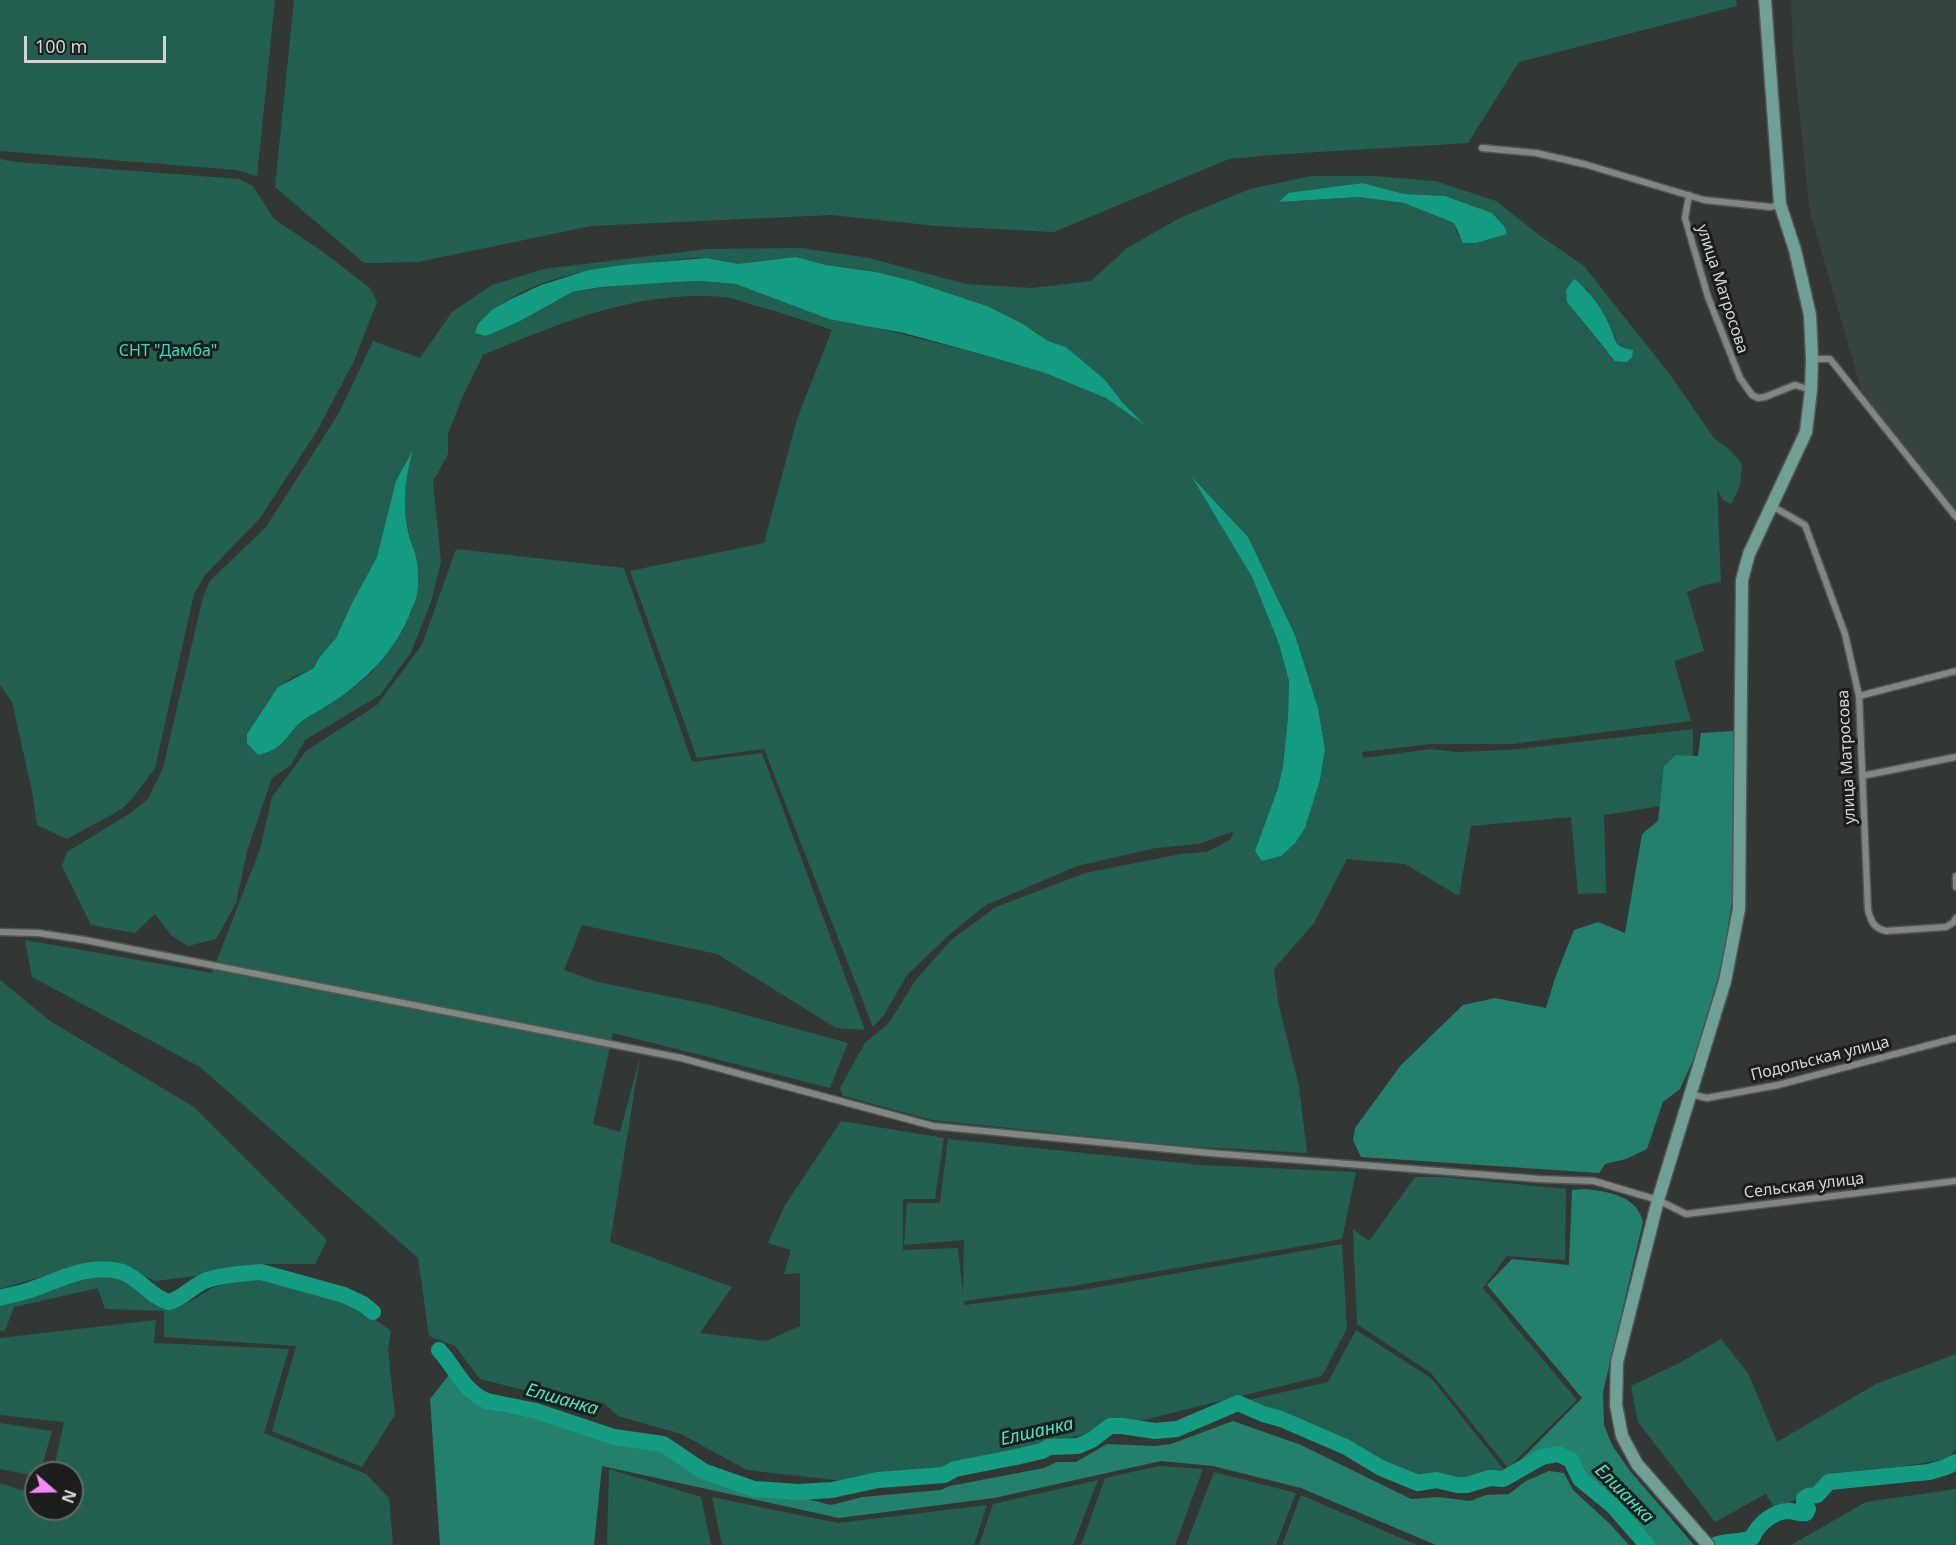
<!DOCTYPE html>
<html>
<head>
<meta charset="utf-8">
<style>
	body { margin:0 }
	#map { position:relative; width:1956px; height:1545px; overflow:hidden; background:#323736; font-family:"Noto Sans",sans-serif }
	canvas { display:block }
	.north { position:absolute; left:24px; top:1461px; width:60px; height:60px; box-sizing:border-box; background:#1c1e1d; border:2px solid #646766; border-radius:50%; rotate:110deg; font-size:16px; font-weight:700; line-height:24px; text-align:center; color:#d0d4d3 }
	.north::after { content:''; display:block; margin:auto; width:21px; height:27px; background:#f18af4; clip-path:polygon(50% 0,100% 100%,50% 72%,0 100%) }
	.scale { position:absolute; left:24px; top:36px; width:142px; height:27px; box-sizing:border-box; border:3px solid #d0d4d3; border-top:0; padding-left:8px; font-size:18px; line-height:21px; white-space:nowrap; color:#d0d4d3; -webkit-text-stroke:4px #1c1e1d; paint-order:stroke }
</style>
</head>
<body>
<div id="map">
<canvas width="1956" height="1545"></canvas>
<div class="north">N</div>
<div class="scale">100 m</div>
</div>
<script>
const context = document.querySelector('canvas').getContext('2d');
context.lineJoin = 'round';
function paint(path, color) { context.fillStyle = color; context.fill(path, 'evenodd'); }
function strokePath(path, color, width, dash) { context.strokeStyle = color; context.lineWidth = width; context.lineCap = dash ? 'butt' : 'round'; context.setLineDash(dash || []); context.stroke(path); }
function drawText(font, color, halo, rows, align = 'center') {
  context.font = font + ' "Noto Sans",sans-serif'; context.lineWidth = 6; context.setLineDash([]); context.textBaseline = 'middle'; context.strokeStyle = halo; context.fillStyle = color; for (const [text, x, y, turn = 0] of rows) {
    context.save(); context.translate(x, y); context.rotate((+turn || 0) * Math.PI / 180); context.textAlign = isNaN(turn) ? turn : align; if (halo) context.strokeText(text, 0, 0); context.fillText(text, 0, 0); context.restore();
  }
}
paint(new Path2D(`
	M1791,0H1956V512L1863,396L1810,212L1793,53Z`), '#36433f');
paint(new Path2D(`
	M0,0H275L257,176L236,170L0,151Z
	M294,0H1736L1737,6L1519,62L1468,143L1285,154L1229,159L1054,232L937,226L831,215L591,226L418,262L364,263L275,187Z
	M0,159L16,162L239,179L253,186L274,219L319,249L370,288L377,302L354,361L317,431L260,518L205,575L194,594L155,768L136,794L122,809L67,839L37,825L32,791L12,702L0,685Z
	M1311,176H1375L1435,181L1496,201L1539,235L1584,266L1671,376L1714,438L1731,451L1742,464L1740,486L1731,504L1723,500L1717,489L1721,582L1704,585L1687,592L1704,651L1674,661L1691,721L1512,744H1431L1362,752L1363,758L1431,749L1456,752L1509,750L1693,729L1692,801L1604,815L1606,893L1578,894L1571,817L1471,826L1459,896L1405,864L1347,859L1314,923L1274,969L1278,1002L1299,1086L1307,1153L1181,1146L932,1120L843,1096L840,1088L865,1043L889,1023L915,981L951,940L996,907L1085,873L1181,854L1207,852L1230,840L1234,831L1199,844L1156,848L1077,866L986,905L949,935L907,975L884,1015L873,1027L764,749L697,758L630,571L764,543L797,419L832,330C806,321 780,312 753,305C743,302 732,297 722,297C638,290 560,323 483,355L462,398L448,434V454L433,481L441,562L431,602L411,652L380,695L305,740L291,765L272,778L247,851L236,903L216,939L188,946L172,936L155,914L135,933L91,925L62,866L67,852L129,814L148,799L163,768L203,597L210,581L266,527L339,413L373,341L420,358L452,312L492,285L544,269L707,249L801,248L869,258L966,284L1032,288L1091,281L1127,248L1180,218L1250,189ZM1363,183L1404,194L1445,196L1492,213L1507,234L1476,243L1458,236L1454,223L1404,203L1359,197L1280,202L1338,187ZM796,257L826,265L876,272L912,281L987,306L1023,324L1048,341L1066,347L1142,422L1106,398L1045,373L988,356L870,326L787,302L736,284L700,281L634,283L572,292L487,336L479,324C523,276 595,268 656,263C672,261 689,257 706,258C717,258 727,263 737,264C756,266 777,260 796,257ZM1586,288L1611,328L1617,343L1623,348L1606,351L1567,302ZM412,453L406,476L404,506L409,534L417,560V595L405,623L391,648L371,673L353,688L299,721L247,734L278,687L293,677L315,668L319,658L336,638L352,603L377,557L396,481ZM1194,479L1248,537L1295,635L1318,708L1325,749L1320,780L1305,828L1255,851L1278,788L1283,766L1288,717L1289,681L1279,644L1252,577Z
	M456,549L624,568L692,762L762,753L865,1030L836,1028L717,954L582,925L564,970L598,982L710,1005L848,1043L830,1088L613,1033L593,1124L620,1132L640,1057L610,1242L732,1287L700,1333L766,1341L800,1326V1273L784,1274L791,1250L768,1243L785,1205L841,1121L944,1138L935,1199H903V1250L958,1248L963,1294L964,1240L904,1245L907,1203H940L948,1139L1201,1165L1356,1172L1342,1239L1073,1286L964,1301L965,1305L1088,1289L1342,1244L1347,1328L1322,1376L904,1479L851,1482L747,1470L681,1434L618,1416L604,1403L572,1402L480,1379L455,1346L429,1336L418,1258L200,1067L32,977L25,940L212,973L260,849L272,797L306,751L377,705L422,645Z
	M0,980L50,1021L194,1107L327,1240L315,1264H260L212,1274L155,1281L129,1268L83,1264L0,1289Z
	M1415,1177H1443L1566,1189L1565,1260L1507,1256L1483,1288L1577,1400L1508,1468L1431,1373L1357,1324L1353,1229L1369,1241Z
	M96,1277H117L130,1281L158,1302L175,1307L193,1300L212,1288L228,1283L255,1279L274,1280L299,1290L348,1303L366,1313L391,1331L388,1350L395,1415L362,1467L272,1431L296,1346L164,1337V1311L105,1309L98,1288L14,1307L5,1331H0V1305L47,1289Z
	M156,1320L154,1343L289,1349L264,1433L366,1474L389,1498L393,1545H0V1483L36,1495V1509H72V1473H53L64,1422L0,1415V1338Z
	M1356,1330L1431,1378L1506,1472L1508,1482L1472,1487H1414L1375,1471L1361,1459L1235,1403L1328,1382Z
	M1721,1339L1748,1373L1777,1442L1876,1384L1956,1354V1449L1946,1459L1829,1479L1776,1511L1766,1494L1715,1522L1638,1422L1631,1386L1679,1363Z
	M0,1423L52,1431L40,1473H36V1476L0,1469Z
	M1159,1466L1203,1469L1175,1545H1081L1105,1478Z
	M609,1469L701,1497L711,1545H607Z
	M1214,1472L1296,1493L1276,1545H1186Z
	M1098,1480L1073,1545H979L993,1504Z
	M1956,1489V1545H1791L1866,1502Z
	M1301,1495L1417,1545H1282Z
	M712,1497L838,1523L987,1505L974,1545H722Z`), '#225f51');
paint(new Path2D(`
	M1734,731L1732,901L1722,965L1694,1058L1680,1089L1663,1102L1647,1149L1626,1159L1605,1164L1599,1173L1361,1157L1353,1140L1355,1128L1401,1065L1463,1005L1495,998L1546,1008L1555,978L1574,930L1598,922L1625,933L1642,834L1658,821L1664,766L1676,755L1698,756L1701,733Z
	M1586,1189C1610,1192 1637,1196 1643,1222L1603,1392L1604,1425L1612,1445L1630,1471L1694,1545H1642L1618,1517L1581,1485L1575,1470L1562,1459L1539,1464L1512,1477L1511,1470L1582,1398L1487,1285L1512,1259L1569,1265L1572,1190Z
	M452,1371L462,1390L500,1412L565,1424L587,1436L636,1448L661,1449L675,1455L691,1467L708,1476L760,1496L792,1495L831,1505L862,1497L941,1490L950,1486L1044,1468L1057,1462H1076L1107,1444L1155,1446L1171,1444L1233,1421L1301,1445L1411,1499L1438,1497L1470,1501L1486,1495L1509,1494L1526,1481L1549,1471L1564,1473L1573,1490L1609,1523L1629,1545H1436L1301,1488L1213,1466L1161,1461L994,1498L839,1518L602,1466L594,1545H440L430,1399Z`), '#23806d');
paint(new Path2D(`
	M1363,183L1404,194L1445,196L1492,213L1504,226L1507,234L1476,243H1463L1454,223L1404,203L1359,197L1279,202L1288,193Z
	M796,257L826,265L876,272L912,281L987,306L1023,324L1048,341L1066,347L1105,380L1121,401L1145,425L1106,398L1045,373L988,356L904,333L829,319L736,284L700,281L673,282L601,287L572,292L520,321L486,336L475,333L478,324L492,310L509,300L541,285L589,270L623,265L707,258L738,264Z
	M1574,279C1591,292 1603,310 1611,329C1613,333 1614,338 1616,342C1620,348 1627,349 1633,350L1632,357L1627,362L1615,361L1567,302L1566,290Z
	M413,450C405,478 402,503 408,531C410,542 416,552 417,562C418,572 419,585 417,594C416,601 411,609 409,616C389,662 354,691 311,715C286,728 290,748 258,755L247,743V734L278,687L314,668L319,658L336,638L352,603L377,557L396,481Z
	M1192,477L1248,537L1295,635L1318,708L1325,749L1320,780L1305,828L1295,843L1281,856L1262,861L1255,851L1278,788L1283,766L1288,717L1289,681L1279,644L1252,577Z`), '#149c83');
strokePath(new Path2D(`
	M0,1298C9,1295 18,1294 27,1291C57,1281 90,1262 122,1272C140,1278 150,1297 169,1302C184,1298 193,1285 207,1280C223,1275 245,1273 261,1272L344,1295L363,1304L373,1312
	M439,1350C455,1367 463,1391 487,1401L536,1411L614,1437L663,1444L703,1471L754,1489L799,1492L832,1490L878,1480L944,1475L955,1469L1016,1457L1042,1451L1049,1447L1078,1446L1092,1440L1110,1426H1122L1155,1431L1177,1429L1238,1403L1263,1414L1281,1419L1346,1447L1381,1468L1418,1483L1436,1480L1457,1485H1467L1490,1478L1503,1479L1542,1457L1558,1454L1571,1460L1580,1479L1613,1506L1647,1545
	M1715,1545C1727,1540 1740,1543 1752,1538C1758,1524 1774,1510 1791,1511C1797,1512 1800,1514 1806,1513L1808,1509L1804,1504V1499L1808,1496L1817,1495L1829,1482L1929,1472L1946,1467L1956,1462`), '#149c83', 16);
const minor = new Path2D(`
	M1482,148L1536,153L1584,164L1704,200L1771,207L1780,204
	M1689,195L1685,218L1708,297L1740,378L1752,395L1758,398L1765,397L1795,385L1811,390
	M1812,359H1830L1956,517
	M1772,506L1805,525L1845,634L1859,696L1868,910C1871,922 1874,928 1886,931L1946,927L1954,922L1956,918
	M1859,696L1956,671
	M1862,776L1956,757
	M1956,876V887
	M0,932L38,933L85,940L681,1058L933,1126L1210,1153L1539,1179L1594,1181L1658,1200L1686,1214L1956,1181
	M1690,1094L1707,1098L1778,1085L1956,1038`);
const secondary = new Path2D(`
	M1708,1545L1637,1464L1622,1436L1616,1405L1617,1362L1658,1200L1725,981L1739,909L1742,580L1749,554L1806,432L1811,390L1812,359L1810,315L1795,250L1780,204L1765,0`);
strokePath(minor, '#515554', 9);
strokePath(secondary, '#515554', 15);
strokePath(minor, '#818785', 6);
strokePath(secondary, '#709f95', 12);
drawText('16px', '#d0d4d3', '#1c1e1d', [
	["улица Матросова",1722,289,72],
	["улица Матросова",1847,757,-93],
	["Подольская улица",1820,1059,-14],
	["Сельская улица",1804,1186,-7]
]);
drawText('16px', '#30debd', '#1c1e1d', [
	["СНТ \"Дамба\"",168,351]
]);
drawText('italic 18px', '#42e9c7', '#1c1e1d', [
	["Елшанка",562,1400,16],
	["Елшанка",1037,1432,-13],
	["Елшанка",1624,1494,45]
]);
</script>
</body>
</html>
